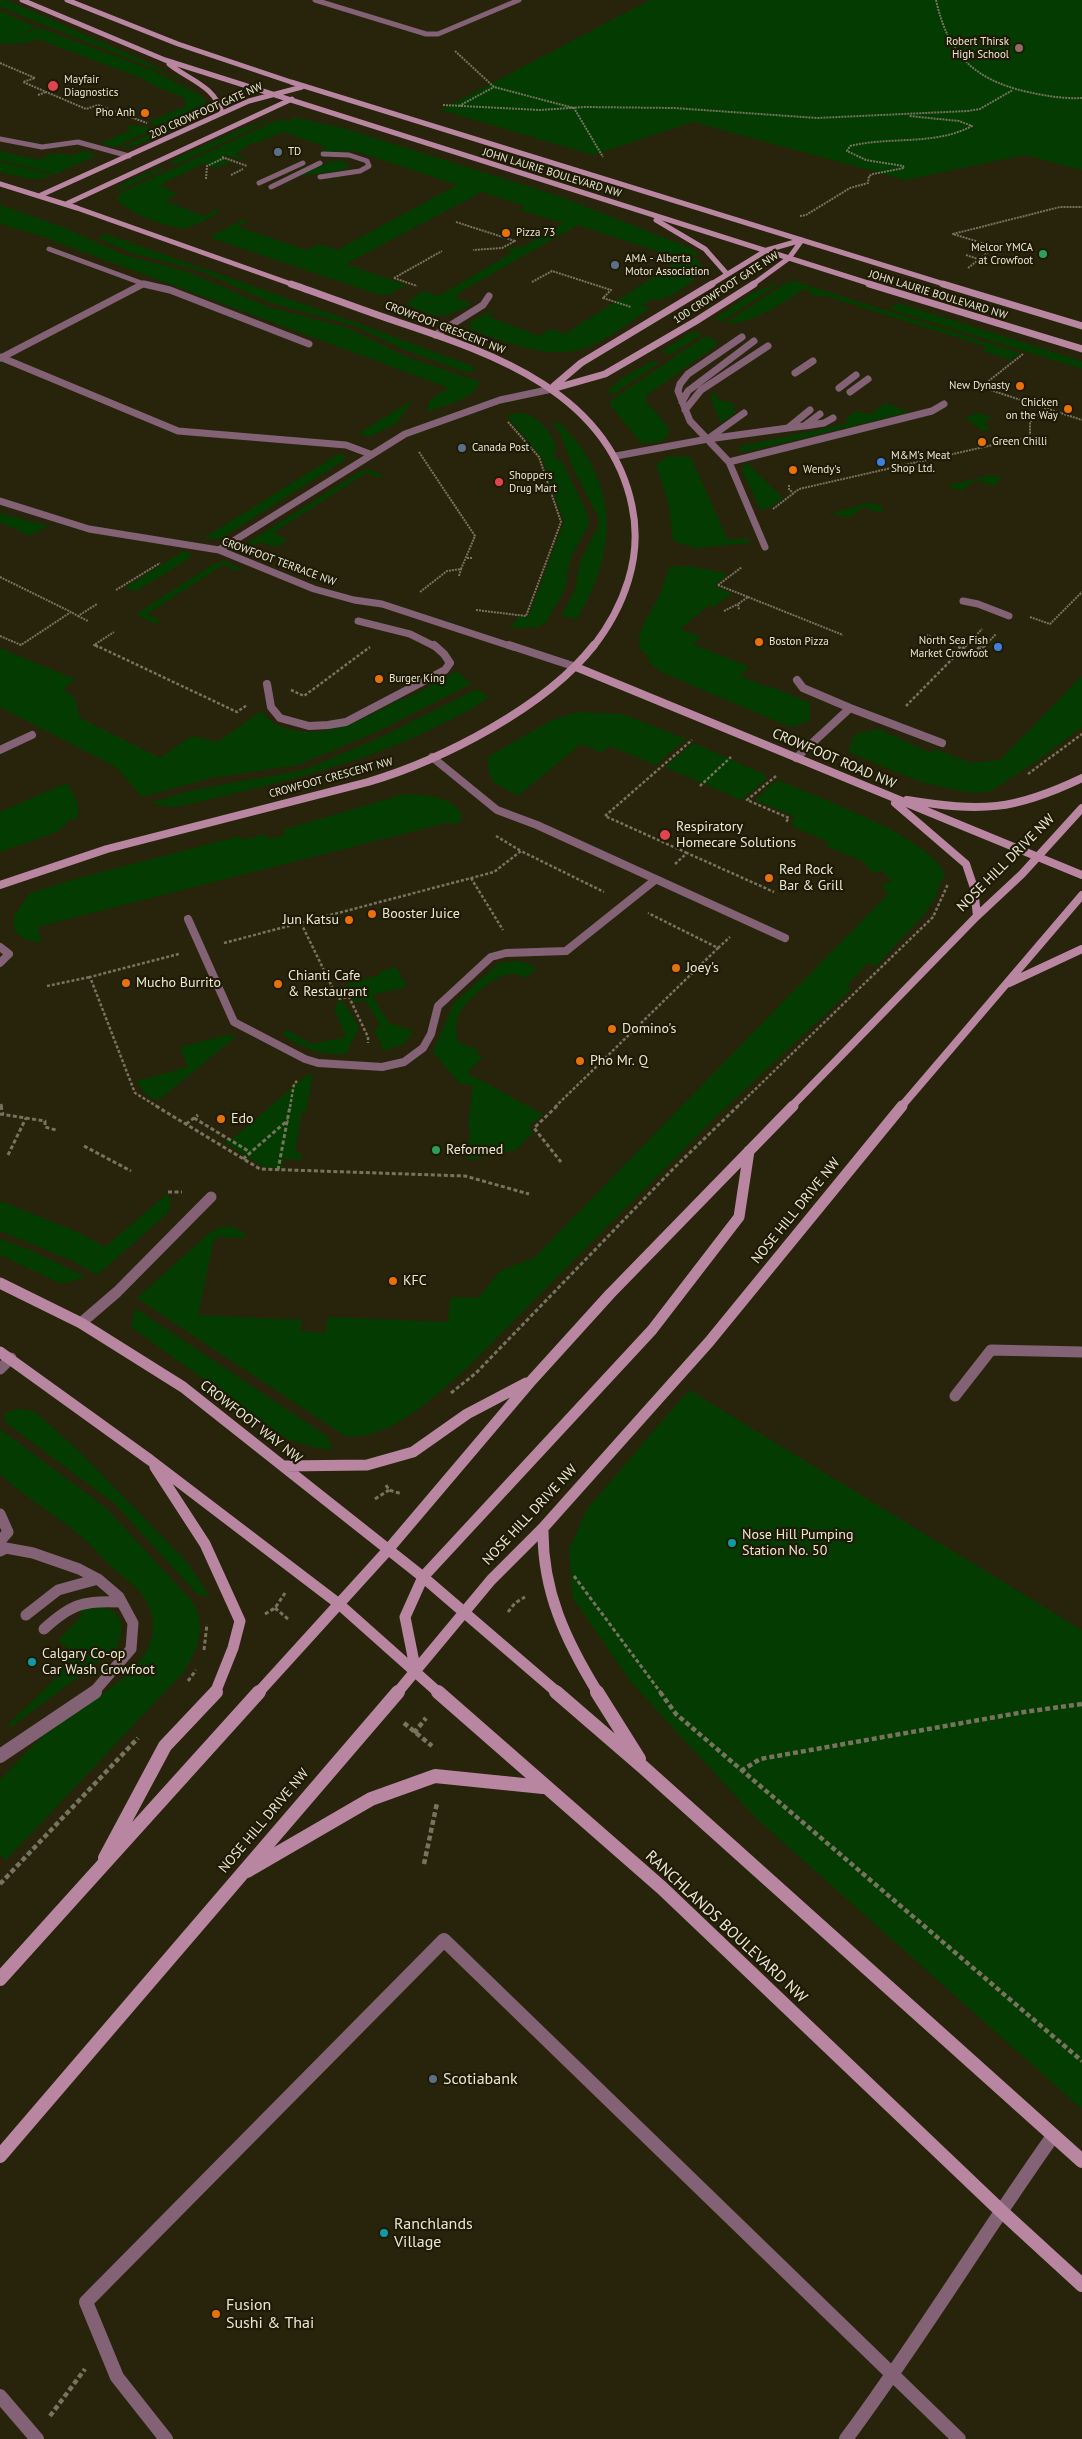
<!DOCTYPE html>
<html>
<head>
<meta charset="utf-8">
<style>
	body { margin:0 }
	canvas { display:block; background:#28230b }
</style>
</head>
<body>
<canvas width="1082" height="2439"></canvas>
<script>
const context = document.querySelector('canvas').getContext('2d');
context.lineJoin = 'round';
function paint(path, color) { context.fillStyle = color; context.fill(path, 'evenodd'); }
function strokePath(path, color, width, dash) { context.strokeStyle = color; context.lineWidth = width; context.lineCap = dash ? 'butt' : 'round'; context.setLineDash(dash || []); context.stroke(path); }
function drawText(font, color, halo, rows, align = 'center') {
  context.font = font + ' "PT Sans",sans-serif'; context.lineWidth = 4.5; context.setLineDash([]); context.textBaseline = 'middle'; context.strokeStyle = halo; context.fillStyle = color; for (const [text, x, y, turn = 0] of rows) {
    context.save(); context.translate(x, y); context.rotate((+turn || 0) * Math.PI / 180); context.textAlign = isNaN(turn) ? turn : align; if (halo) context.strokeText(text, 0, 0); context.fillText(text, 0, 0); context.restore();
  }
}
paint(new Path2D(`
	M0,0H6L147,62L203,92L165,73L22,16L0,6Z
	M650,0H1082V170L1025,155L905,180L693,122L593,155L441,110Z
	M0,11L37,27L12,38L40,28L151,70L200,95L205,100L206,106L159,127L148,122L186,106L185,98L152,85L144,79L37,39L28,43L0,44Z
	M211,107C194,125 143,146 119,148Z
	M293,117L343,128L559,196L690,248L699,255L694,257L704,268C695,281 667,304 652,299L642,305L650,308C631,321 612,337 591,346C551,363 507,342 469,329L470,322L493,310L495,311L487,316L539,336L550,329L565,334L663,271L666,272L671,265V261L659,252L578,225L462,291L455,297L472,304C439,321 440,318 407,305L411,299L424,291L439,296L513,252L504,249L525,246L563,223L520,210L525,206L482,192L346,264L406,285L390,294L380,295L211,238L215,234L245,219L248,221L238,227L306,250L319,244L337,250L457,185L355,151L322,152L321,150L326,147L283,132L257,143L248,144V147L235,154L248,161L226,156L219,160L233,162L214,168L203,164L160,185L177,194L165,201L204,216L216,210L221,211C212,217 193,228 182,228C169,228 120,210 116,197H120V193L278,120L290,121Z
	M273,119L177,164L170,161L241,129Z
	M132,125L156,128L115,147L100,144L131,130L127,127Z
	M0,151L40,160C50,153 59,152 71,156L83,151L97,155L56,174L0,160Z
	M332,161H343L350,166L340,171L298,176Z
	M0,162L53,175C37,183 16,176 0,172Z
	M160,168L165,169L114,192L127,181Z
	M0,205L63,227L124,255L188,272L268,307L345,327L407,357L480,382C473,400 443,406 427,412L430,400L449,388L41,236L0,224Z
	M106,234L360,324L477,368L468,373L405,350L352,325L271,303L198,270L131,253L98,238Z
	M783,281L721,322L716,318L752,293Z
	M797,281L800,283L1020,353L1010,360L986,352L983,350L985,347L981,345L826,296H810L813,292L804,289C787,301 747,327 726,323L786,283Z
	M898,303L1082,361V369L890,309Z
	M691,332L703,334L670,355L661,352Z
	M706,336L717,341L716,346L647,395L646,401L668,427L669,435L661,442L642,444L610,405V401Z
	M653,361L659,363L614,394L607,391L622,378Z
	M716,393L719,394L715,398L736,405L732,409L738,411L721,423L710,397Z
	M413,400L396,424L369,437L359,433Z
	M885,403L910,412L746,452L738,450L741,446L845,424L848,420L845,419L856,411L870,415Z
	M970,411L991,417L984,424L991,429L982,431L965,417L975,415Z
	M523,413C541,418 553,434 557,451L553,452L556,460H561L587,513L589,524L573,553L568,568L566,587L547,621L539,627L511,628L518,617H528L564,522L542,458L506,415Z
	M559,422C620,482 619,549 577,619L561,616L575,591L580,562L598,527L599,519L573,468L560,433L553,424Z
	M340,453L346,457L343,461L223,537L217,539L204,538Z
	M682,456L691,458L728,540L749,538V543L696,548L673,541L669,506L656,465L666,457Z
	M746,462L783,498L770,508L760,509L742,470Z
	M370,470L379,473L383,479L366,473L273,533L286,539V541L276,547L260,542L253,546L267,554L262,555L246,547L251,541L361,471Z
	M992,475L1001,478L994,486L976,480L961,491L946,486Z
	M869,503L882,506L883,510L880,513L864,507L848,518L832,513Z
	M0,513L48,526L30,536L0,522Z
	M184,551L191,554L190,558L137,591L124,588Z
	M226,561L242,569L238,571L223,565L147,614L160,620L157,624L138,616L139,612L214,564Z
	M689,566L728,574L714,586L732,593L714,607L709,605L680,629L701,637L693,644L749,667L740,676L767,687L769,686L810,703V720L794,727L788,726L663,673L648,662L649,660L645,652L640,650C635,631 650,615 658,598C663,588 665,578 669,567Z
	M0,648L76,680L63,689L75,698L80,718L160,758L192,736L218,742L261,711C266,715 270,721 275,724C320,745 360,720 399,700L408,698L457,671L471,684L381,730L298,765L211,778L142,797L116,767L0,707Z
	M1082,676V727L1036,762L989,792L971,793L921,782L848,752L855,734L878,729L931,753L936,749L970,763L1000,760Z
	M477,689L489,697C473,709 454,718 436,727C359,765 274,784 190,804L172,807L150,803L193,790L299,771L316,765L383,736Z
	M579,712L622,714L686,739L656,765L609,746L602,753L581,744L518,796L493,782L488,769V757L552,720Z
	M693,743L766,775V780L741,800L665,767Z
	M780,781C820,799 930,836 946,876L942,879L935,898L924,915L876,966L868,963L846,986L852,989L720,1113L466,1369C433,1397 391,1441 345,1436L137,1298L207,1235C221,1225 229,1223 244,1233L246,1238L218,1237L214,1240L198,1315L302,1320L300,1331L325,1333L328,1317L448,1322L451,1297L478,1298L500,1271L534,1258L888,894L881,885L892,882L883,871L872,873L864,862L826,846L829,842L793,827L795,825L790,823L795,817L755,800L773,783Z
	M67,783C74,795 81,805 77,819H71L57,832L0,852V812Z
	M404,794C427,796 449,794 462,815L461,821L453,826L450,822L37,927L42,943L23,939L14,929V916L30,893L79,878L240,836L242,840L266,834L268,839L285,835L283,830Z
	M519,961L537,968L526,978C522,977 518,974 515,974C496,972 465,1000 458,1017C455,1024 456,1036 459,1043L479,1050L476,1054L483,1057L467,1073L543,1114L528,1128L534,1132L516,1150L468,1160L470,1127L468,1126L473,1085L460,1084L433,1052L454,1003L499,963Z
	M396,967L407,987L372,995L389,1023L413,1031L405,1043L384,1051L374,1029L381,1026L365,1000L354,1002L346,984L380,975L379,972Z
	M343,1001L359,1027L346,1054C318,1055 306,1049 282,1035L287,1030L312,1044L346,1037L334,1008L337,1006L335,1003Z
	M226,1035L237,1036L160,1099C149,1100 141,1091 137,1081L188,1067L180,1047Z
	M313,1074L306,1112H302L295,1152L302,1153L301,1160L284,1159L282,1168L264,1167L224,1142L227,1140L230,1141L306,1076Z
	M166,1195L171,1199L170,1209L167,1214L97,1275L73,1261L0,1231V1201L73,1230L105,1247Z
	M0,1239L30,1250L86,1277L62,1284L0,1255Z
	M135,1308L328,1437L332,1450L312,1447L287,1439L131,1327Z
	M689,1390L1082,1630V2109L756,1818L631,1682L573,1598L569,1550L587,1509Z
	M19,1409L34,1411L80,1452L186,1561L210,1596L198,1595L115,1504L5,1422V1413Z
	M0,1429L106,1508L190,1599C209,1624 198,1649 183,1673L6,1860L0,1855V1780C18,1762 36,1740 57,1724C92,1698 172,1663 149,1607C142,1589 127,1580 113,1568C103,1559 94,1548 84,1539C58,1515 26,1499 0,1474Z
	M102,1606C125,1613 126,1632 115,1650L11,1727L8,1725L59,1675L55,1671L74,1653L58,1640L83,1615L78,1611L85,1607Z`), '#033b00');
strokePath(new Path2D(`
	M936,0C948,54 974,80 1028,92C1046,96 1064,99 1082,98
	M455,51L494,87L574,108L603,157
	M0,63L35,78L23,82L86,109L98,105L147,123
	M38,95L46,92
	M443,105L540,110L585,107L674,108L817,118L968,111L980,109L1013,90
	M459,106L494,87
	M222,157L247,166
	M231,175L243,169
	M206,179L207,166L224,158
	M800,216L806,215L850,188L868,183L869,176L873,174L904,168L903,166L866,160L847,151L850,146C891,136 934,146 972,126L959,121L909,116
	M456,222L515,241L502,248L473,250
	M966,255L978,259
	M968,268L995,247L953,234L1060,207H1082
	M394,278L442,251
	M394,278L417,286
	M532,282L552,271L611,290L603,298L631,307
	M1023,354L981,387L1082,420
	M968,383L981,387
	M419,452L475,536L461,569L447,571L420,592
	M789,485V489L793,493
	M773,509L799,489L1019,439H1033L1030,435V422L1046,408
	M467,558H472
	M459,576L461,569
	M0,577L71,612
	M718,585L748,597L738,604L739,610
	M718,585L742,567
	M116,590L160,563
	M748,597L843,635
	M476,610L526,616L561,522L539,457L508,422
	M724,611L738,604
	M78,616L88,621
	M1030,617L1050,624L1082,592
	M926,635L938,639
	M0,636L21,645L71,612L78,616L97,604
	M98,647L94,645L114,632
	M965,647L982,629
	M980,647L983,643H987
	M984,647L996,634`), '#77735f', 2, [2, 1]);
strokePath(new Path2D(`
	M95,645L237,712L247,705
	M958,647L974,653V657
	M978,649H982L985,645
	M974,653L981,645
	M291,690L304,696L370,647
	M906,706L966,645
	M1028,774L1082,734
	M776,776L747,800L789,818L786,822
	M700,786L731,757
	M496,836L521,851
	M687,853L605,816L692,740
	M675,864L687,853L774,892
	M471,878L503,930
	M301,923L338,999L349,997L368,1037V1043
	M224,943L494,872L521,851L604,892
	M718,948L730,937
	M47,986L90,977
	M1,1104L2,1107
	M158,1107L135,1093L90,977L179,954
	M290,1107L294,1084L297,1081
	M555,1107L718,948L648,913
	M737,1107L933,917L948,884`), '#77735f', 2.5, [3, 2]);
strokePath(new Path2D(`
	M1,1106L3,1114
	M156,1106L260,1169L465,1176L529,1194
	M557,1106L534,1128L561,1162
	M0,1114L45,1121V1127L56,1130
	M194,1118L250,1152
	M186,1124L198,1115
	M84,1146L131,1171
	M8,1155L26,1118
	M243,1159L288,1120
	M278,1170L290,1106
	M168,1192H182
	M451,1393L476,1373L673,1169L738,1106
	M386,1485L389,1490L402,1494
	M375,1499L389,1490
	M574,1576L661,1693
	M275,1608L288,1619
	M508,1612L515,1603L525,1597
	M265,1614L275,1608L285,1593
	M204,1650L207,1624
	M188,1681L196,1670`), '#77735f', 3, [4, 2.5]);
strokePath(new Path2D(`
	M660,1692L676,1714L1082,2061
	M404,1723L432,1746
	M414,1733L426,1718
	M741,1771L760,1759L1024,1712L1082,1704
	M424,1864L437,1803
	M0,1884L138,1738
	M50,2416L85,2369`), '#77735f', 4.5, [5, 3]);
strokePath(new Path2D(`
	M0,139L42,147L78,142L129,156
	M320,177L360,171L369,166L367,161L349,155L323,154
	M259,183L303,163
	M271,187L320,163
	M49,249L144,284L142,285
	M144,284L148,285`), '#826274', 5);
strokePath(new Path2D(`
	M144,284L170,290L309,344
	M435,335L483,305L489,296
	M742,337L688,374L680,384L678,391L690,421L729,462L765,547
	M0,357L178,431L346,445L370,454
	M1,358L143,284
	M795,373L813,361
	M839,388L856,375
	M850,392L868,379
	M682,402L688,391L754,341
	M685,410L701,390L768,346
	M805,426L824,423L833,418
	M788,428L804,426L820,414
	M709,438L744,413
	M616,456L708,439L788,428L810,410
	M729,462L932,411L944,404
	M0,501L89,529L219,550L314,589L354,600L382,604L513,647
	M219,550L405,434L500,400L552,389
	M963,601L978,604L1009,616
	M358,621L410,634L436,647`), '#826274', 7);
strokePath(new Path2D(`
	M509,645L576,667
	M267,684L271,707L280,718L309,726L328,725L346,722L445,670L450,663L444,654L434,645
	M850,708L942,743
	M0,750L32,735
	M432,757L497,810L537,825L785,938
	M796,758L850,708L803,688L797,680
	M188,919L234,1022L305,1059L318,1063L382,1067L404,1062L423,1048L431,1034L438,1006L491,957L506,953L566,951L655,880
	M0,947L9,954L0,963`), '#826274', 8);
strokePath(new Path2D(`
	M81,1323L117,1292L211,1197
	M0,1369L11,1358
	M955,1396L991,1350L1082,1352
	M0,1514L8,1532L0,1541
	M0,1551L6,1548L33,1553L79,1569L98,1579L119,1597L133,1623L131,1649L93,1693
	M26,1615L58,1590L98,1579
	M44,1629C71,1604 84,1600 121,1602`), '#826274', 11);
strokePath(new Path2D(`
	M0,1756L95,1692
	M0,2396L37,2439
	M166,2439L117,2377L86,2302L444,1940L959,2439
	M846,2439C919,2341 982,2236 1053,2136`), '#826274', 14);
strokePath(new Path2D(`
	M315,0L426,34H438L519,0`), '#826274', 5);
strokePath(new Path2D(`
	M22,0L165,60L874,285
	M67,0L178,44L291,82L947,285
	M169,64C189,80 215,86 222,113
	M0,184L77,208L294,285
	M41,195L249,101L302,87
	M66,204L292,99
	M656,220L705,249L727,274
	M710,285L767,250L802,240
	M752,285L789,258L802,240`), '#b986a2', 5);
strokePath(new Path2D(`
	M291,284C326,296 362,310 398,322C494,354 609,393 632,506C643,557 624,607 593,647
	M869,284L1082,349
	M943,284L1082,326
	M554,386L581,363L712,284
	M552,389L605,374L696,321L754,284`), '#b986a2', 7);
strokePath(new Path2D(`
	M576,667L1082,875
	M907,800C982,812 1013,811 1082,778
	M895,803L966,864L974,888L977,916
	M0,885L107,849L368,782C442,760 546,707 594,645
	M1009,983L1082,949
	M791,1107L977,916L1022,874L1082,808
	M901,1107L1082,895`), '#b986a2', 8);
strokePath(new Path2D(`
	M0,1283L81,1323L183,1387L423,1577L558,1693
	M0,1352L150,1460L339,1604L439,1693
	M283,1466L367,1465L413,1452L467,1414L526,1383
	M155,1467L205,1544L240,1621L233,1648L215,1693
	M543,1528C542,1591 566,1641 598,1693
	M416,1672L405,1617L423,1577L652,1330L739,1217L749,1151
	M258,1693L387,1551L532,1380L610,1294L793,1106
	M397,1693L491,1580L543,1528L709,1342L902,1106`), '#b986a2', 11);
strokePath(new Path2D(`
	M438,1692L662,1888L1000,2210L1082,2285
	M556,1692L644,1768L1082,2161
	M597,1692L639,1759
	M105,1858L165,1746L216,1692
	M247,1871L371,1799L435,1776L543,1787
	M0,1979L259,1692
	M0,2156L398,1692`), '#b986a2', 14);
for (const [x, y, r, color] of [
	[1019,48,5,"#8d6e63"],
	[53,86,6,"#e0444e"],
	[145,113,5,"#e8710a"],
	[278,152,5,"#5c6f8a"],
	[506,233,5,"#e8710a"],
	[1043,254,5,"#2e9e5b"],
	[615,265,5,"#5c6f8a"],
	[1020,386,5,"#e8710a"],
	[1068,409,5,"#e8710a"],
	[982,442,5,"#e8710a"],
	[462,448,5,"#5c6f8a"],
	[881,462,5,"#3f7fe0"],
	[793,470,5,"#e8710a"],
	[499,482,5,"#e0444e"],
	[759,642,5,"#e8710a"],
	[998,647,5,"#3f7fe0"],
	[379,679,5,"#e8710a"],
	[665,835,6,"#e0444e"],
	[769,878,5,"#e8710a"],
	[372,914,5,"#e8710a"],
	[349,920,5,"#e8710a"],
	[676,968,5,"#e8710a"],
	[126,983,5,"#e8710a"],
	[278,984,5,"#e8710a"],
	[612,1029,5,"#e8710a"],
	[580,1061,5,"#e8710a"],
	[221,1119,5,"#e8710a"],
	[436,1150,5,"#2e9e5b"],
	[393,1281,5,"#e8710a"],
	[732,1543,5,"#0f9aa8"],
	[32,1662,5,"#0f9aa8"],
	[433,2079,5,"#5c6f8a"],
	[384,2233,5,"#0f9aa8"],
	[216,2314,5,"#e8710a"]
]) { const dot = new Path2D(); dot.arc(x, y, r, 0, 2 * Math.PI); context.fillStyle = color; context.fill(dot); strokePath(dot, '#1f1a03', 2); }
drawText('11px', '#e8e6d7', '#1f1a03', [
	["Robert Thirsk",1009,42,"right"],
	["High School",1009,55,"right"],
	["Mayfair",64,80],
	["Diagnostics",64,93],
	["Pho Anh",135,113,"right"],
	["TD",288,152],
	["Pizza 73",516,233],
	["Melcor YMCA",1033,248,"right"],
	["at Crowfoot",1033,261,"right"],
	["AMA - Alberta",625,259],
	["Motor Association",625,272],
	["New Dynasty",1010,386,"right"],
	["Chicken",1058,403,"right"],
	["on the Way",1058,416,"right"],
	["Green Chilli",992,442],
	["Canada Post",472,448],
	["M&M's Meat",891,456],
	["Shop Ltd.",891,469],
	["Wendy's",803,470],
	["Shoppers",509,476],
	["Drug Mart",509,489],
	["North Sea Fish",988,641,"right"],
	["Market Crowfoot",988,654,"right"],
	["Boston Pizza",769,642],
	["Burger King",389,679]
], 'left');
drawText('11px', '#e8e6d7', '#1f1a03', [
	["200 CROWFOOT GATE NW",206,111,-24],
	["JOHN LAURIE BOULEVARD NW",552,173,17],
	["100 CROWFOOT GATE NW",726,288,-33],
	["JOHN LAURIE BOULEVARD NW",938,295,17],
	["CROWFOOT CRESCENT NW",445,328,21],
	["CROWFOOT TERRACE NW",279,562,20],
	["CROWFOOT CRESCENT NW",331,778,-15]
]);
drawText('14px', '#e8e6d7', '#1f1a03', [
	["CROWFOOT ROAD NW",834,759,23],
	["NOSE HILL DRIVE NW",1006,863,-45],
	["NOSE HILL DRIVE NW",796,1211,-51],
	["CROWFOOT WAY NW",251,1422,38],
	["NOSE HILL DRIVE NW",530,1515,-47],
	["NOSE HILL DRIVE NW",264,1821,-50]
]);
drawText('14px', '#e8e6d7', '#1f1a03', [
	["Respiratory",676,827],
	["Homecare Solutions",676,843],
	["Red Rock",779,870],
	["Bar & Grill",779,886],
	["Booster Juice",382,914],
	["Jun Katsu",339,920,"right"],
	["Joey's",686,968],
	["Chianti Cafe",288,976],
	["& Restaurant",288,992],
	["Mucho Burrito",136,983],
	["Domino's",622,1029],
	["Pho Mr. Q",590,1061],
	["Edo",231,1119],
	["Reformed",446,1150],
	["KFC",403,1281],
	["Nose Hill Pumping",742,1535],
	["Station No. 50",742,1551],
	["Calgary Co-op",42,1654],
	["Car Wash Crowfoot",42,1670]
], 'left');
drawText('16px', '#e8e6d7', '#1f1a03', [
	["RANCHLANDS BOULEVARD NW",726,1927,43]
]);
drawText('16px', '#e8e6d7', '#1f1a03', [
	["Scotiabank",443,2079],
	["Ranchlands",394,2224],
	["Village",394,2242],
	["Fusion",226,2305],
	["Sushi & Thai",226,2323]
], 'left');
</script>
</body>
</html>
